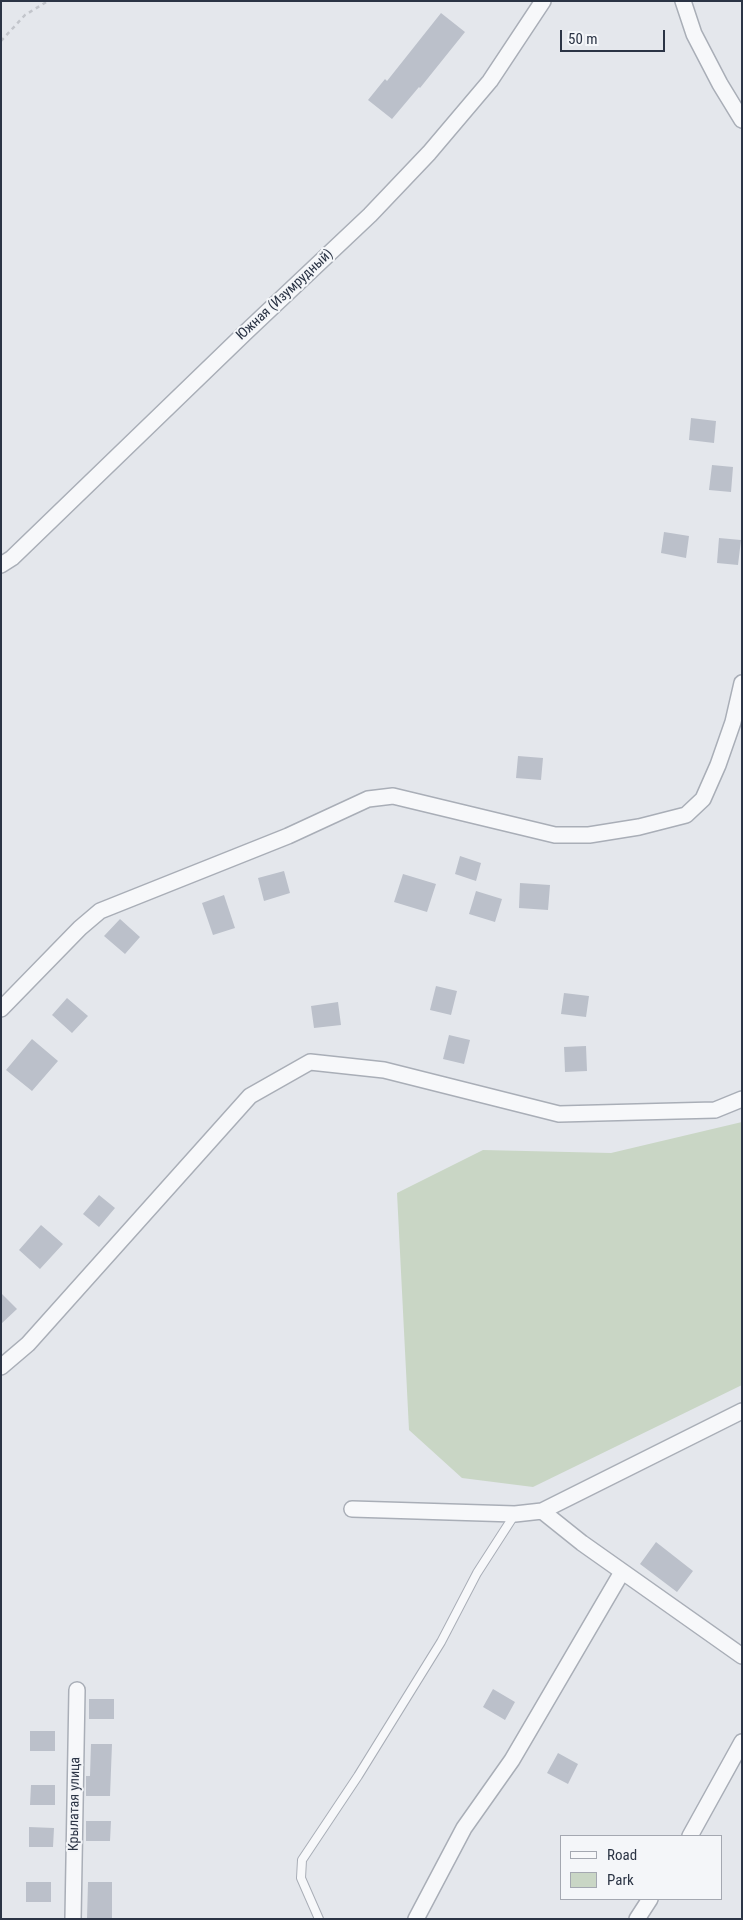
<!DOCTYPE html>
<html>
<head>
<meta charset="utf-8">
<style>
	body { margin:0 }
	#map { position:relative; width:743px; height:1920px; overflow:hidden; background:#e4e7ec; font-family:"Roboto Condensed",sans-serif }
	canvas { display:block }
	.frame { position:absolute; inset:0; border:2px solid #2b3445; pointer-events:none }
	.legend { position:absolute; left:560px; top:1835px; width:162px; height:65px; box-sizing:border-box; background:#f4f6f9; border:1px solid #a4a8b1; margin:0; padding:6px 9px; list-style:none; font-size:15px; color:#2b3445 }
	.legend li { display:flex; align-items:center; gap:10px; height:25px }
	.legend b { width:25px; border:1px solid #a4a8b1 }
	.scale { position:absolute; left:560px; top:30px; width:105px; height:22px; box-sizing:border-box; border:2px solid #2b3445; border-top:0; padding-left:6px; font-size:15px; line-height:18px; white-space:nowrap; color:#2b3445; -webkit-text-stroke:4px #f4f6f9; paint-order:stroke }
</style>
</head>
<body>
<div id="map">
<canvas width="743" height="1920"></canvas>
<div class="frame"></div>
<ul class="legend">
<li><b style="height:6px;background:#f7f8fa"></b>Road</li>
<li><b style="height:14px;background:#c9d6c5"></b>Park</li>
</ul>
<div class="scale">50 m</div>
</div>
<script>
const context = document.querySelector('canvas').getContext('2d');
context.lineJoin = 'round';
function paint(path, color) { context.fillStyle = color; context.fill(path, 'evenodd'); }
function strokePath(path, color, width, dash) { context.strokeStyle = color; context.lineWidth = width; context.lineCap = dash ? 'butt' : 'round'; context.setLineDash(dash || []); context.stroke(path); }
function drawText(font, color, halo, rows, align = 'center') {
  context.font = font + ' "Roboto Condensed",sans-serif'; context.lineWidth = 4; context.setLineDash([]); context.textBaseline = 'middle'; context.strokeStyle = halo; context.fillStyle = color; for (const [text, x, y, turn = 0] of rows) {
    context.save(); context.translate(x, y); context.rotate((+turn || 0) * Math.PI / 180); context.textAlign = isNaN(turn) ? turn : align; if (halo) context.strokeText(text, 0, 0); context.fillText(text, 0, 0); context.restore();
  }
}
paint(new Path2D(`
	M742,1122V1385L533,1487L462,1478L409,1430L397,1193L483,1150L611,1153Z`), '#c9d6c5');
paint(new Path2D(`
	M441,13L465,32L420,88L419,87L392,119L368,100L385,79L387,81Z
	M691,418L716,421L714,443L689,440Z
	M712,465L733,467L731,492L709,490Z
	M664,532L689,536L686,558L661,553Z
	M719,538L741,540L738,565L717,563Z
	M518,756L543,758L541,780L516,778Z
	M460,856L481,863L476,881L455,874Z
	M284,871L290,893L264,901L258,878Z
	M403,874L436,884L427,912L394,902Z
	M520,883L550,885L548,910L519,908Z
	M476,891L502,899L495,922L469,914Z
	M224,895L235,928L213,935L202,903Z
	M120,919L140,937L125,954L104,936Z
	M436,986L457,991L451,1015L430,1010Z
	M564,993L589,996L586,1017L561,1014Z
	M67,998L88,1016L72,1033L52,1015Z
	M338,1002L341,1025L314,1028L311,1006Z
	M449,1035L470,1040L464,1064L443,1059Z
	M32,1039L58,1061L32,1091L6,1070Z
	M586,1046L587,1071L565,1072L564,1047Z
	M99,1195L115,1208L99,1227L83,1214Z
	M41,1225L63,1244L40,1269L19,1250Z
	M1,1293L17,1309L1,1324Z
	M656,1542L693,1571L677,1592L640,1564Z
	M493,1689L515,1702L505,1720L483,1707Z
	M89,1699H114V1719H89Z
	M30,1731H55V1751H30Z
	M91,1744H112L110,1796H86V1776H90Z
	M558,1753L578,1764L568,1784L547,1773Z
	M31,1785H55V1805H30Z
	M86,1821H111L110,1841H86Z
	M29,1827L54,1828L53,1847H29Z
	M26,1882H51V1902H26Z
	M88,1882H112V1919H87Z`), '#bbc0ca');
const service = new Path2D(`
	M319,1919L301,1878L302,1860L358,1776L441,1642L477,1573L515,1514`);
const minor = new Path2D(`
	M683,1L694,34L720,84L742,120
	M1,565L12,558L246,332L370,215L429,153L490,81L543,1
	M1,1009L80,928L100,911L288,836L368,799L393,796L555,835H589L639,827L686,815L703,799L718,765L733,722L742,683
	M1,1367L28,1344L250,1096L310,1062L384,1070L559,1114L715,1110L742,1099
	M352,1509L515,1514L542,1511L742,1411
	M542,1511L582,1543L742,1656
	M690,1836L742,1742
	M73,1919L77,1690
	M416,1919L464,1828L512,1760L622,1572
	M637,1919L650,1899`);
strokePath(service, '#a9aeb7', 10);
strokePath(minor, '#a9aeb7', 18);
strokePath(new Path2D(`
	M1,41L25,15L48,1`), '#c2c5cb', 2.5, [4, 4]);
strokePath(service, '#f7f8fa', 8);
strokePath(minor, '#f7f8fa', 15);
drawText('14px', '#2b3445', '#f4f6f9', [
	["Южная (Изумрудный)",285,295,-43],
	["Крылатая улица",75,1804,-89]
]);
</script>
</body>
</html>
